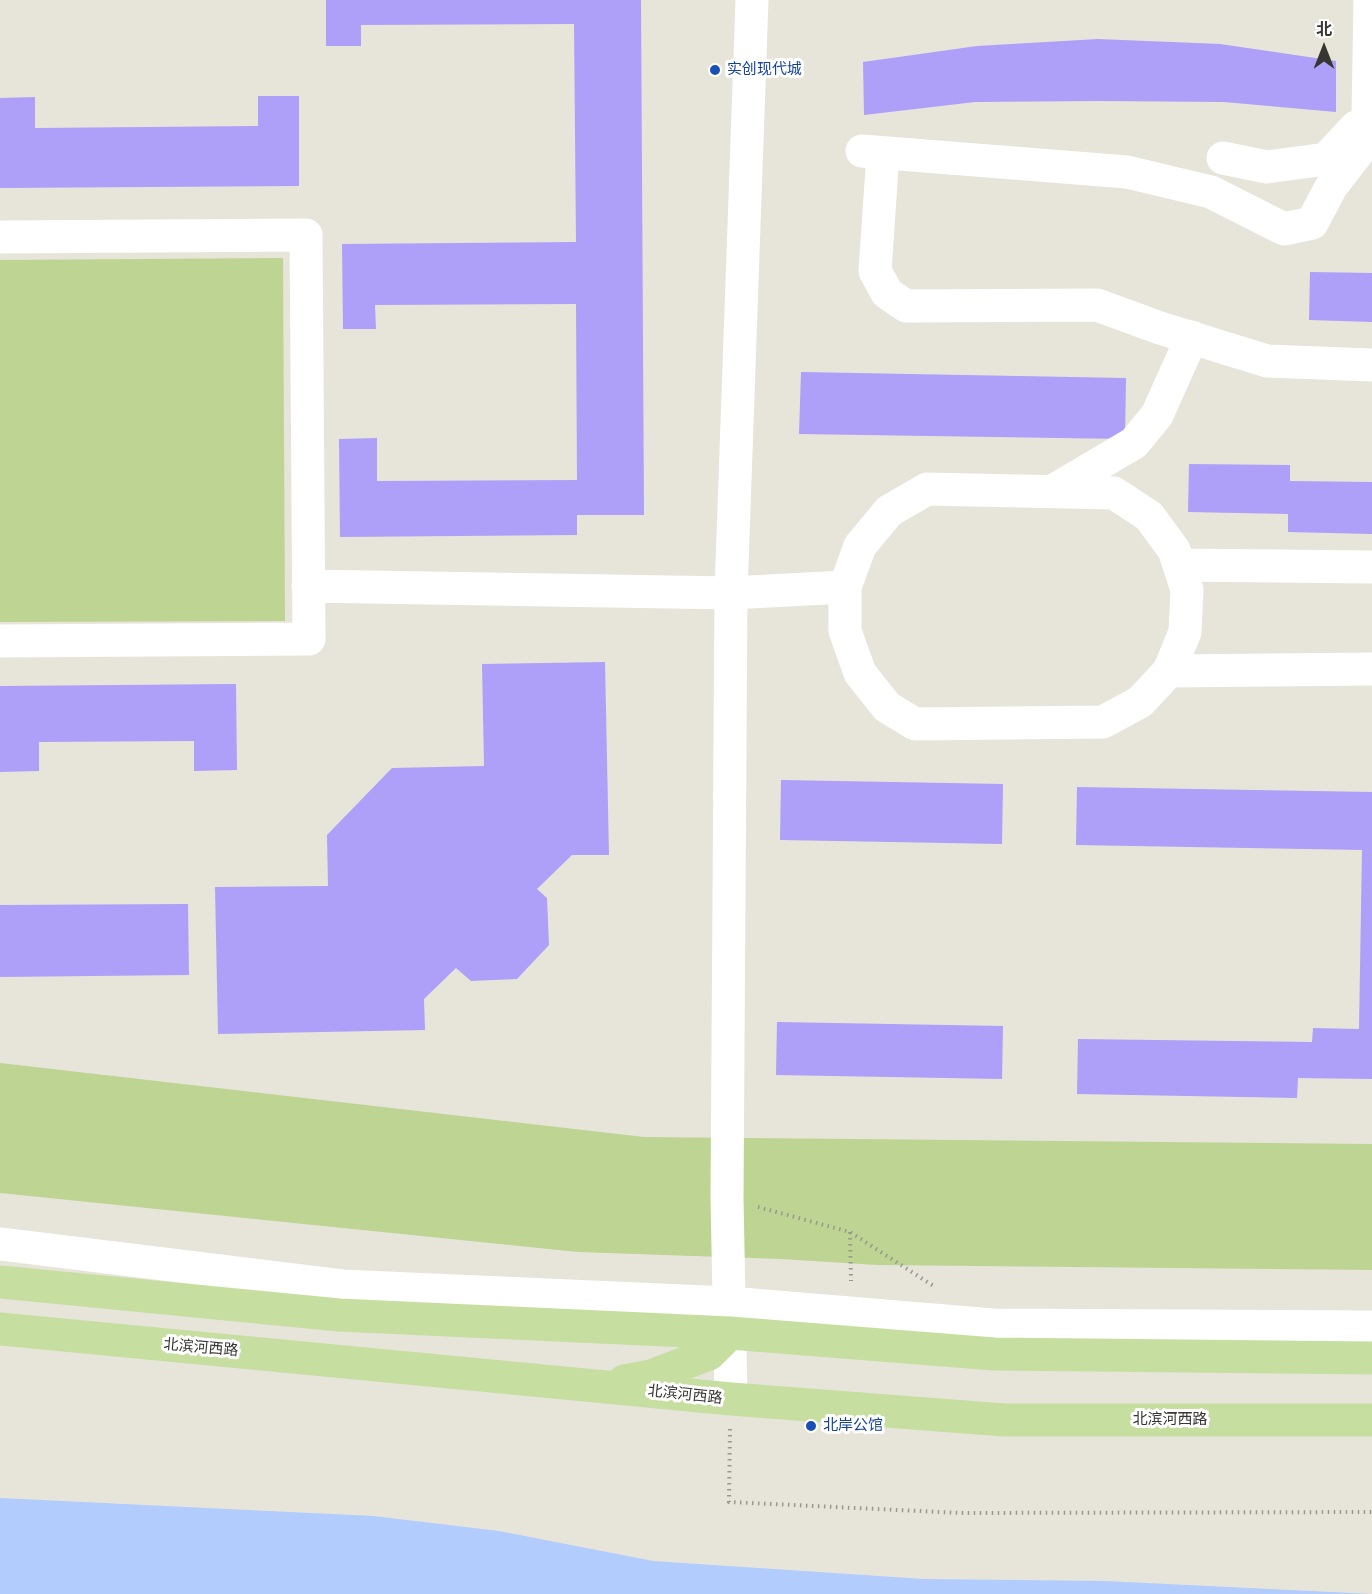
<!DOCTYPE html>
<html>
<head>
<meta charset="utf-8">
<style>
	body { margin:0 }
	#map { position:relative; width:1372px; height:1594px; overflow:hidden; background:#e7e4da; font-family:Arial,"Noto Sans SC",sans-serif }
	canvas { display:block }
	.north { position:absolute; left:1294px; top:18px; width:60px; height:60px; -webkit-text-stroke:4px #fff; paint-order:stroke; rotate:0deg; font-size:16px; font-weight:700; line-height:24px; text-align:center; color:#373632 }
	.north::after { content:''; display:block; margin:auto; width:21px; height:27px; background:#373632; clip-path:polygon(50% 0,100% 100%,50% 72%,0 100%) }
</style>
</head>
<body>
<div id="map">
<canvas width="1372" height="1594"></canvas>
<div class="north">北</div>
</div>
<script>
const context = document.querySelector('canvas').getContext('2d');
context.lineJoin = 'round';
function paint(path, color) { context.fillStyle = color; context.fill(path, 'evenodd'); }
function strokePath(path, color, width, dash) { context.strokeStyle = color; context.lineWidth = width; context.lineCap = dash ? 'butt' : 'round'; context.setLineDash(dash || []); context.stroke(path); }
function drawText(font, color, halo, rows, align = 'center') {
  context.font = font + ' Arial,"Noto Sans SC",sans-serif'; context.lineWidth = 6; context.setLineDash([]); context.textBaseline = 'middle'; context.strokeStyle = halo; context.fillStyle = color; for (const [text, x, y, turn = 0] of rows) {
    context.save(); context.translate(x, y); context.rotate((+turn || 0) * Math.PI / 180); context.textAlign = isNaN(turn) ? turn : align; if (halo) context.strokeText(text, 0, 0); context.fillText(text, 0, 0); context.restore();
  }
}
paint(new Path2D(`
	M283,258L285,621L0,622V260Z
	M0,1063L644,1137L1372,1144V1270L877,1265L781,1259L578,1252L0,1193Z`), '#bed492');
paint(new Path2D(`
	M0,1498L373,1516L499,1531L653,1561L924,1579L1105,1581L1372,1594H0Z`), '#b1ccfd');
paint(new Path2D(`
	M326,0H641L644,515H577V535L340,537L339,439L377,438V481L577,480L576,304L375,305L376,329H343L342,244L576,242L574,24L361,25V46H326Z
	M1098,39L1220,44L1336,61V112L1224,102L1099,101L975,102L864,115L863,62L977,46Z
	M258,96H299V186L0,188V98L35,97V128L258,126Z
	M1310,272L1372,273V322L1309,320Z
	M801,372L1126,378L1125,439L799,434Z
	M1189,464L1290,465V481L1372,482V534L1288,532V514L1188,512Z
	M605,662L609,855H572L537,889L547,898L549,945L517,979L471,981L456,968L424,999L425,1030L218,1034L215,887L328,886L327,835L392,768L484,766L482,664Z
	M236,684L237,770L194,771V741L39,742V771L0,772V686Z
	M781,780L1003,784L1002,844L780,840Z
	M1077,787L1372,792V1079L1298,1078L1297,1098L1077,1094L1078,1039L1312,1042L1313,1028L1359,1029L1362,850L1076,845Z
	M188,904L189,975L0,977V905Z
	M777,1022L1003,1026L1002,1079L776,1075Z`), '#ae9ff8');
strokePath(new Path2D(`
	M758,1207L850,1232L935,1287
	M850,1232L851,1281
	M730,1429L729,1502L961,1513L1372,1512`), '#999790', 4, [1.5, 4.5]);
strokePath(new Path2D(`
	M1370,0L1368,115L1372,131
	M862,151L1127,172L1211,192L1284,229L1312,223L1331,187L1372,134
	M883,153L875,271L887,293L906,306L1097,305L1160,328L1267,361L1372,365
	M1223,158L1267,167L1326,159L1356,127
	M0,237L306,235L309,639L0,641
	M927,489L1114,493L1149,516L1174,550L1187,590L1185,632L1169,671L1140,702L1103,722L915,724L887,707L860,673L845,631V587L860,546L889,511Z
	M1053,491L1134,443L1157,415L1192,337
	M1179,565L1372,567
	M308,586L731,593L845,587
	M1169,671L1372,669
	M0,1244L342,1286L729,1303L993,1325L1372,1327`), '#fff', 33);
strokePath(new Path2D(`
	M731,1399L727,1198L731,593L752,0`), '#fff', 33);
strokePath(new Path2D(`
	M0,1282L339,1315L730,1333L994,1354L1372,1358
	M0,1329L731,1399L1004,1420H1372
	M624,1381L651,1376L709,1354L730,1333`), '#c6dfa1', 33);
for (const [x, y, r, color] of [
	[715,70,6,"#1a4fb4"],
	[811,1426,6,"#1a4fb4"]
]) { const dot = new Path2D(); dot.arc(x, y, r, 0, 2 * Math.PI); context.fillStyle = color; context.fill(dot); strokePath(dot, '#fff', 2); }
drawText('15px', '#164399', '#fff', [
	["实创现代城",727,70],
	["北岸公馆",823,1426]
], 'left');
drawText('15px', '#373632', '#fff', [
	["北滨河西路",201,1348,5],
	["北滨河西路",685,1395,6],
	["北滨河西路",1170,1420]
]);
</script>
</body>
</html>
